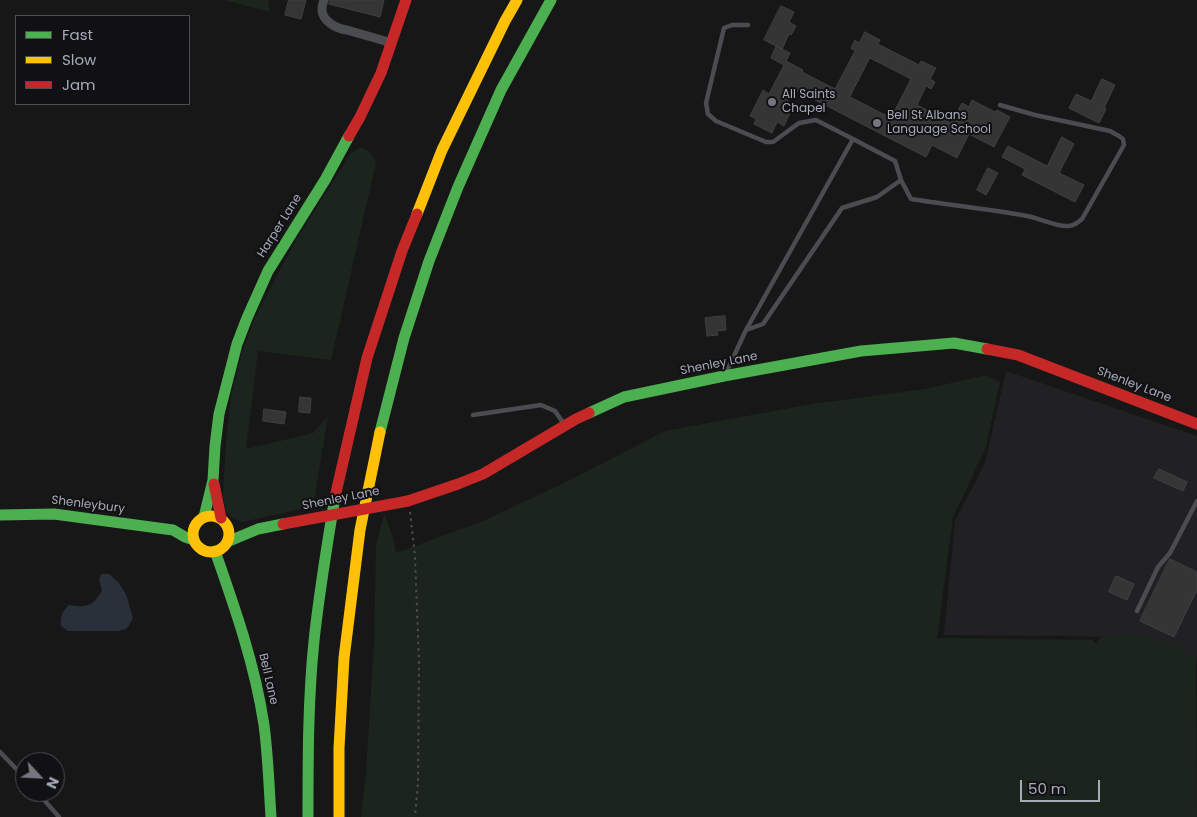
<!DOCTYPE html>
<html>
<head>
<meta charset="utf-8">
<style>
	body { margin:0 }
	#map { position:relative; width:1197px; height:817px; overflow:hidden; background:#171717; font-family:Poppins,sans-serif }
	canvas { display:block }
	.legend { position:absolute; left:15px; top:15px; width:175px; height:90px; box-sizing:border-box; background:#111113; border:1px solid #4d4e55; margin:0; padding:6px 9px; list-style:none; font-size:15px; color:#a7aab9 }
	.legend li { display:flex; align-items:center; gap:10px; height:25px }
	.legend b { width:25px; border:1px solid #4d4e55 }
	.north { position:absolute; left:15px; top:752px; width:50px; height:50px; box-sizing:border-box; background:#111113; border:1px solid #4d4e55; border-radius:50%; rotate:115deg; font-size:14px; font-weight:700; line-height:20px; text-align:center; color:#a7aab9 }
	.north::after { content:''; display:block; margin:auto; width:18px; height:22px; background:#757780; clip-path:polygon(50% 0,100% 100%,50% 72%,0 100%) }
	.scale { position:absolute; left:1020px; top:780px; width:80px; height:22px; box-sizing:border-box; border:2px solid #a7aab9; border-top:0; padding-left:6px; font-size:15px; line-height:18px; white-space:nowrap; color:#a7aab9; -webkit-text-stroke:4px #111113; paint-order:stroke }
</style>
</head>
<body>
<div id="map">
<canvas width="1197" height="817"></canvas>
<ul class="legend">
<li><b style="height:6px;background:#4caf50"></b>Fast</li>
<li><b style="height:6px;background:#ffc107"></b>Slow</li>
<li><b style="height:6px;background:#c62828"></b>Jam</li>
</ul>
<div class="north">N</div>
<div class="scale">50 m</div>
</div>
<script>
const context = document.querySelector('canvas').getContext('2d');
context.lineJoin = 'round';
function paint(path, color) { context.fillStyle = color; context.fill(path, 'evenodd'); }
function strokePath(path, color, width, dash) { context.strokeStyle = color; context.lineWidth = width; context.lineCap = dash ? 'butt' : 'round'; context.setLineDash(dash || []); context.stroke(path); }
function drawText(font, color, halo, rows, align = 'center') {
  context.font = font + ' Poppins,sans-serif'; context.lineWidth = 4; context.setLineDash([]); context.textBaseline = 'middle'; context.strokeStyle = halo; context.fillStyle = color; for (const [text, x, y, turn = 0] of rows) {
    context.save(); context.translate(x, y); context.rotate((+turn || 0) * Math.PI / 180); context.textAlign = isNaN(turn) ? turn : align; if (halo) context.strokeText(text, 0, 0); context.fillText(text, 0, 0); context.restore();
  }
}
paint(new Path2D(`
	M1006,371L1197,436V666L1196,656L1175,645L1134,634L1101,637L1067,636L944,635L955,521L985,463Z`), '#212123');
paint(new Path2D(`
	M224,0H269L268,5L270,12Z
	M361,147C369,151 373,154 376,163L331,360L258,351L246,449L313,433L328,416L313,506L243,522L234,519L226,512L223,495L226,443L231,396L241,355L255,317L296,240L351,153Z
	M986,375L1000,382L986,447L966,490L953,517L937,638L1092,640L1096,644L1101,637L1134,634L1175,645L1196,656L1197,817H361L366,773L374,646L376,545L384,513L394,541L396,553L483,521L568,481L665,431L812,404L925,389Z`), '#1c241e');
paint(new Path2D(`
	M101,574H109L118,582L126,594L133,618L130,624L126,629L118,631H68L61,626C60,616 62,612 69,605C87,608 94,606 102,590L99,579Z`), '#29303a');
const building = new Path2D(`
	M289,0H306L301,19L285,15Z
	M330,0H384L380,17L329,4Z
	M781,6L794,12L789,22L796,26L791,35L789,34L782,49L764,40Z
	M865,32L880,40L878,44L919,65L921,61L936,68L930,79L935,82L931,89L926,86L917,105L951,123L962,103L969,107L972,100L995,112L997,110L1010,117L994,147L969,134L957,158L932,145L926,157L794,89L783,110L790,113L784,126L777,122L772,133L754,124L756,119L750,116L763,90L769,94L784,65L771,58L776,46L790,53L786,61L803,70L802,72L835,89L855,51L851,48L855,40L859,43ZM870,58L911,79L891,118L850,97Z
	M1102,79L1115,85L1104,108L1106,109L1099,123L1069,108L1076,94L1091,101Z
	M1062,137L1074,144L1059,173L1084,185L1075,202L1022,175L1025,169L1002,157L1008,146L1047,166Z
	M988,168L998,173L986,195L977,190Z
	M725,316L726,330L717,331L718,335L707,336L705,318Z
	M300,397L311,398L310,413L299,412Z
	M264,409L286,412L284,424L263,421Z
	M1159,469L1187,482L1183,491L1154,478Z
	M1170,559L1197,572V590L1174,637L1140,621Z
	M1116,576L1134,584L1127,600L1109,592Z`);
paint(building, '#353536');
strokePath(building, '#3f4043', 1);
strokePath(new Path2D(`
	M410,512L415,556L419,663L418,782L415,817`), '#4d4d51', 2, [2.5, 4]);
strokePath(new Path2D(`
	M748,25H732L724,28L706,103L708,114L716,121L766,142H773L799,123L816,120L853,139
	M746,330L763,324L842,208L877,197L901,180
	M726,373L746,330L853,139L895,161L901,180L911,199C949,205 988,209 1027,216C1039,218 1057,227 1068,226C1074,226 1077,223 1082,219L1124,145L1123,139L1119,136L1110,131L1035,115L1000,105
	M473,415L541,405L555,411L564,424
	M1137,611L1158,567L1170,553L1197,501
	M0,752L25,778
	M37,792L59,817`), '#4a4c50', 4.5);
strokePath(new Path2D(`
	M324,0C323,3 322,5 322,8C321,21 337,29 347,30L392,43`), '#4a4c50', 9);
strokePath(new Path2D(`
	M589,413L624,397L724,376L861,351L954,343L987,349
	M380,432L404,338L429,261L458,187L501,90L551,0
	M0,515L54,514L173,530L185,537L194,540
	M204,517L213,480L215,446L219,414L237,344L247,318L268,271L325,180L349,136
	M227,542L258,529L283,524
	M215,551C235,608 255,665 264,725C268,755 269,786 271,817
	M308,817C308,758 308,700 314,641C319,593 327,545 335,497`), '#4caf50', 11);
strokePath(new Path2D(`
	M417,214L442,150L505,21L517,0
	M193 534a18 18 0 1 1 36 0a18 18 0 1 1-36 0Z
	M339,817V748L344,658L360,530L380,432`), '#ffc107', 11);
strokePath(new Path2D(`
	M349,136L360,117L381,73L406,0
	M987,349L1018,355L1197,424
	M214,484L221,518
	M335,497L367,358L402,251L417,214
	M408,501L458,484L483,474L576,419L589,413`), '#c62828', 11);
strokePath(new Path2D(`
	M283,524L408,501`), '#c62828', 11);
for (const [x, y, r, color] of [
	[772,102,5,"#757780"],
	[877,123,5,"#757780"]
]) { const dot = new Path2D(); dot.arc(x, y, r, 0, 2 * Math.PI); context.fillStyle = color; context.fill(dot); strokePath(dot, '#111113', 2); }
drawText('12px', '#a7aab9', '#111113', [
	["All Saints",782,95],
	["Chapel",782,109],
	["Bell St Albans",887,116],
	["Language School",887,130]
], 'left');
drawText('12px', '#a7aab9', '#111113', [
	["Harper Lane",280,226,-58],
	["Shenley Lane",719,364,-11],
	["Shenley Lane",1134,385,21],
	["Shenley Lane",341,499,-11],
	["Shenleybury",88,505,7],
	["Bell Lane",268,679,77]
]);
</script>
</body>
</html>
